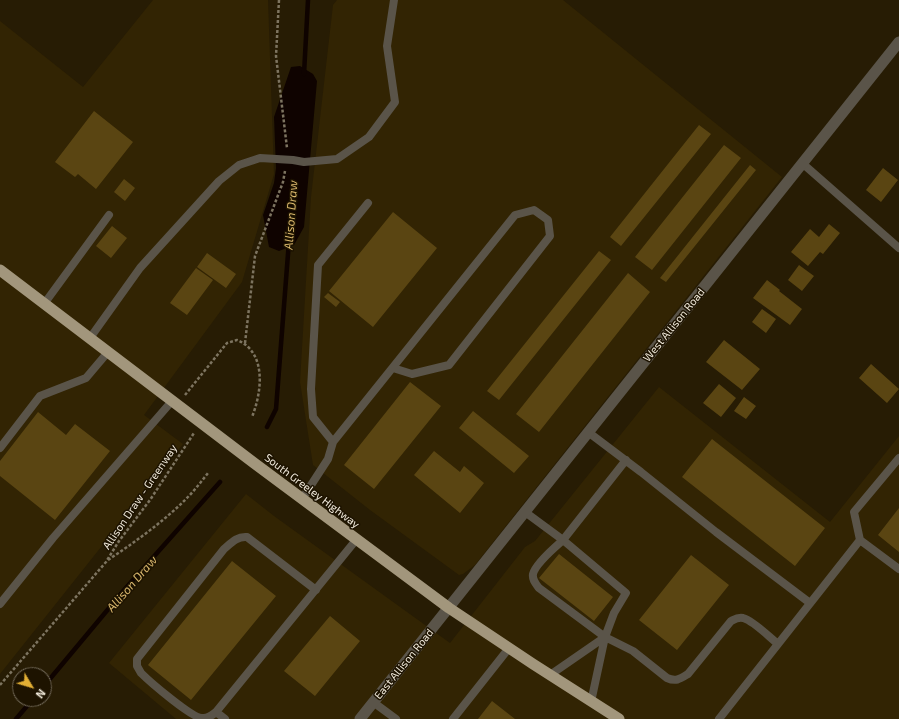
<!DOCTYPE html>
<html>
<head>
<meta charset="utf-8">
<style>
	body { margin:0 }
	#map { position:relative; width:899px; height:719px; overflow:hidden; background:#271c04; font-family:"Exo 2",sans-serif }
	canvas { display:block }
	.north { position:absolute; left:12px; top:667px; width:40px; height:40px; box-sizing:border-box; background:#1d1300; border:1px solid #726958; border-radius:50%; rotate:128deg; font-size:11px; font-weight:700; line-height:16px; text-align:center; color:#f1eadb }
	.north::after { content:''; display:block; margin:auto; width:14px; height:18px; background:#e2af34; clip-path:polygon(50% 0,100% 100%,50% 72%,0 100%) }
</style>
</head>
<body>
<div id="map">
<canvas width="899" height="719"></canvas>
<div class="north">N</div>
</div>
<script>
const context = document.querySelector('canvas').getContext('2d');
context.lineJoin = 'round';
function paint(path, color) { context.fillStyle = color; context.fill(path, 'evenodd'); }
function strokePath(path, color, width, dash) { context.strokeStyle = color; context.lineWidth = width; context.lineCap = dash ? 'butt' : 'round'; context.setLineDash(dash || []); context.stroke(path); }
function drawText(font, color, halo, rows, align = 'center') {
  context.font = font + ' "Exo 2",sans-serif'; context.lineWidth = 3; context.setLineDash([]); context.textBaseline = 'middle'; context.strokeStyle = halo; context.fillStyle = color; for (const [text, x, y, turn = 0] of rows) {
    context.save(); context.translate(x, y); context.rotate((+turn || 0) * Math.PI / 180); context.textAlign = isNaN(turn) ? turn : align; if (halo) context.strokeText(text, 0, 0); context.fillText(text, 0, 0); context.restore();
  }
}
paint(new Path2D(`
	M153,0H268L274,174L242,282L144,415L183,444L0,674V21L83,87Z
	M337,0H563L782,177L520,508L475,565L463,574L459,575L370,510L313,465L300,382L311,197L333,5Z
	M659,387L830,522L899,436V719H176L109,663L246,494L274,516L450,643L525,547L535,541Z`), '#322403');
paint(new Path2D(`
	M300,66L313,74L317,81L304,227L294,245L279,251L269,247L263,215L274,183L276,168L274,117L291,67Z`), '#0f0300');
strokePath(new Path2D(`
	M304,74L308,0
	M267,427L276,409L289,241
	M44,686L125,589L220,482
	M16,719L33,699`), '#0f0300', 4.5);
paint(new Path2D(`
	M94,111L133,142L96,189L78,174L75,177L55,162Z
	M699,125L711,134L621,246L610,237Z
	M724,145L741,158L652,270L635,257Z
	M750,165L756,170L666,282L660,278Z
	M883,168L898,180L881,202L866,190Z
	M124,179L135,188L125,201L114,192Z
	M393,212L437,248L373,327L329,291Z
	M829,224L840,233L823,254L820,252L808,266L791,252L810,229L819,237Z
	M112,226L127,238L111,258L96,246Z
	M599,251L611,260L499,400L487,391Z
	M207,253L236,274L226,288L197,267Z
	M799,265L814,276L802,291L788,280Z
	M196,268L213,280L187,315L170,303Z
	M628,273L650,292L539,432L516,414Z
	M767,280L780,290L779,291L802,309L790,325L753,298Z
	M328,293L340,302L336,307L324,297Z
	M762,309L776,319L766,333L752,322Z
	M724,340L760,369L742,390L706,362Z
	M871,364L899,389L887,403L859,378Z
	M410,382L441,406L374,489L344,465Z
	M719,384L736,398L721,417L703,403Z
	M744,397L756,406L746,419L734,411Z
	M473,411L529,456L514,473L459,428Z
	M38,412L66,435L75,424L110,451L55,520L0,476V461Z
	M712,439L825,528L795,566L682,477Z
	M434,451L460,472L464,466L484,483L460,513L414,475Z
	M899,508V552L878,535Z
	M559,554L613,597L594,621L539,578Z
	M691,555L729,585L677,650L639,620Z
	M232,561L276,596L191,700L148,665Z
	M330,616L360,641L315,696L284,671Z
	M492,701L515,719H478Z`), '#5a4512');
strokePath(new Path2D(`
	M279,0L276,56L287,148
	M245,343L255,256L283,182L285,171
	M185,395L227,343L237,340C267,352 262,392 252,417
	M108,560C135,542 163,522 186,499C194,491 201,482 208,473
	M0,685L106,562L119,541L150,500L194,433`), '#7d7460', 2.5, [3, 2]);
strokePath(new Path2D(`
	M802,163L899,248
	M44,304L109,215
	M90,338L140,268L219,181L239,165L260,158L293,160L304,162L337,159L369,137L395,102L387,46L394,0
	M588,432L641,472L716,532L810,603
	M333,442L313,417L311,389L318,265L368,203
	M0,448L40,396L86,378L108,352
	M302,499L328,459L333,442L515,215L534,210L548,220L550,236L449,365L412,374L393,368
	M525,512L563,540C555,547 535,564 533,574C532,580 536,584 539,588L605,637L614,613L626,593L563,540L626,460
	M860,540L854,512L899,458
	M0,604L53,538L172,401
	M605,637L633,651L667,678C676,682 680,679 688,674L731,621C735,619 738,617 743,618C754,621 769,637 778,644
	M550,675L605,637L591,702
	M373,702L396,719
	M216,712C212,715 208,719 202,718C192,718 150,682 141,673L137,666V659L224,549C231,543 237,536 247,537L316,590
	M225,719L216,712L356,540
	M453,719L509,648
	M719,719L860,540L899,569`), '#5a5449', 8);
strokePath(new Path2D(`
	M360,719L899,42`), '#5a5449', 11);
strokePath(new Path2D(`
	M0,270L254,463L449,608L533,664L619,719`), '#a2967c', 11);
drawText('11px', '#f1eadb', '#1d1300', [
	["West Allison Road",674,325,-51],
	["South Greeley Highway",312,491,37],
	["Allison Draw - Greenway",140,497,-56],
	["East Allison Road",404,664,-51]
]);
drawText('italic 12px', '#dcb96e', '#1d1300', [
	["Allison Draw",291,215,-86],
	["Allison Draw",132,584,-49]
]);
</script>
</body>
</html>
